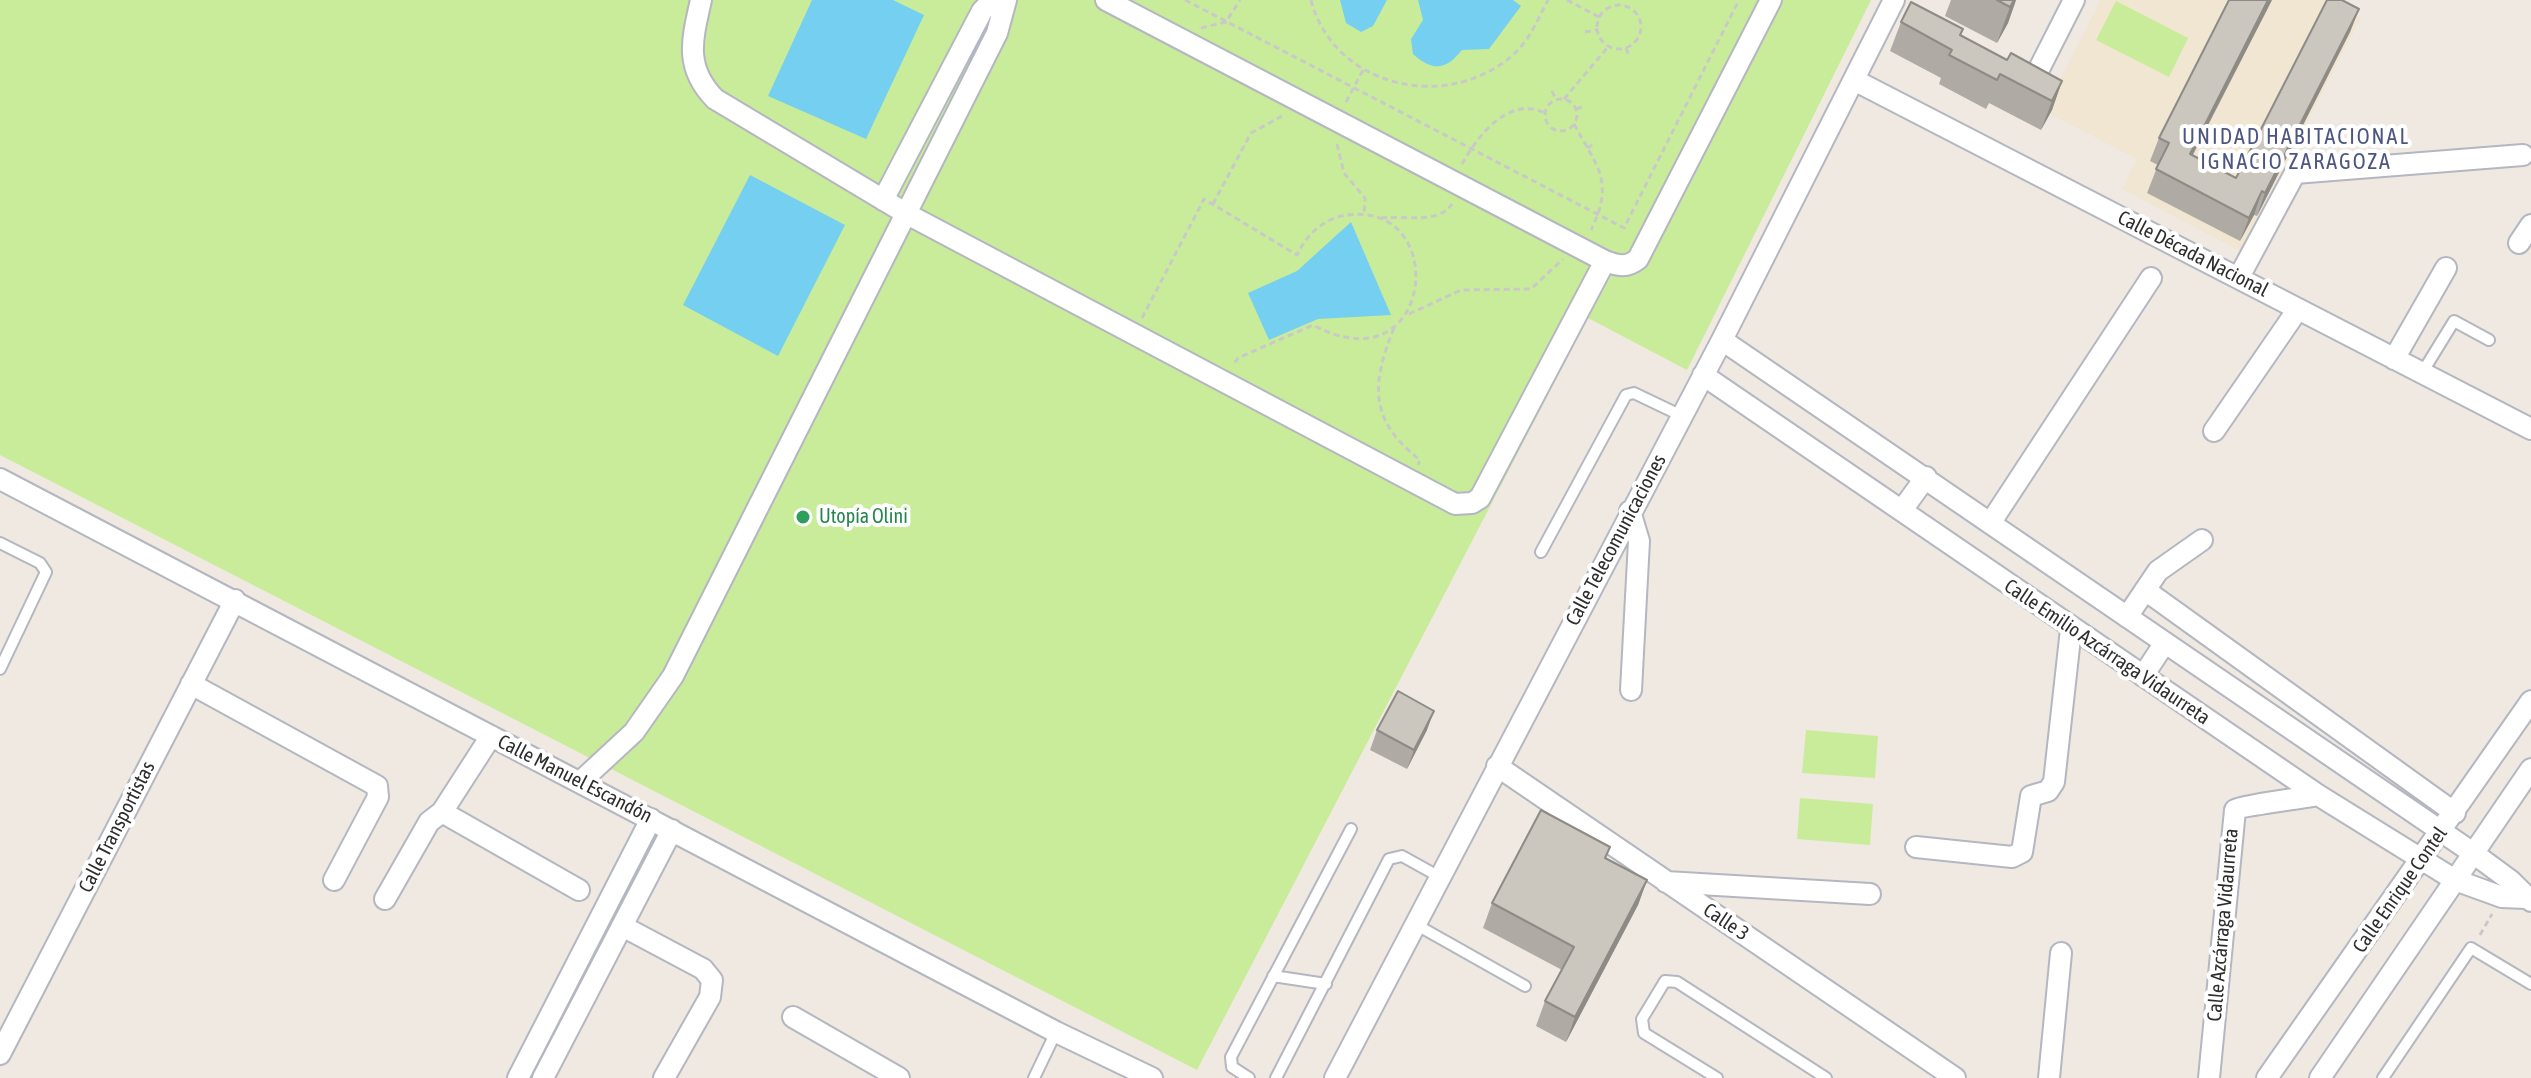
<!DOCTYPE html>
<html>
<head>
<meta charset="utf-8">
<style>
	body { margin:0 }
	canvas { display:block; background:#efe9e1 }
</style>
</head>
<body>
<canvas width="2531" height="1078"></canvas>
<script>
const context = document.querySelector('canvas').getContext('2d');
context.lineJoin = 'round';
function paint(path, color) { context.fillStyle = color; context.fill(path, 'evenodd'); }
function strokePath(path, color, width, dash) { context.strokeStyle = color; context.lineWidth = width; context.lineCap = dash ? 'butt' : 'round'; context.setLineDash(dash || []); context.stroke(path); }
function drawText(font, color, halo, rows, align = 'center') {
  context.font = font + ' "Asap Condensed",sans-serif'; context.lineWidth = 8; context.setLineDash([]); context.textBaseline = 'middle'; context.strokeStyle = halo; context.fillStyle = color; for (const [text, x, y, turn = 0] of rows) {
    context.save(); context.translate(x, y); context.rotate((+turn || 0) * Math.PI / 180); context.textAlign = isNaN(turn) ? turn : align; if (halo) context.strokeText(text, 0, 0); context.fillText(text, 0, 0); context.restore();
  }
}
paint(new Path2D(`
	M2101,0H2327L2361,18L2240,251L2122,189L2137,159L2044,111Z`), '#f0e6d1');
paint(new Path2D(`
	M0,0H1871L1687,370L1588,318L1197,1070L0,455Z
	M2116,1L2188,38L2169,77L2096,40Z
	M1806,730L1878,736L1875,778L1802,773Z
	M1800,798L1873,804L1870,845L1797,839Z`), '#c9ec9a');
paint(new Path2D(`
	M812,0H893L924,15L866,139L768,96Z
	M1340,0H1387L1373,26L1361,32L1346,23Z
	M1418,0H1513L1521,6L1489,49L1462,50C1446,70 1433,72 1413,54L1411,39L1423,20Z
	M750,175L845,225L778,356L683,305Z
	M1351,222L1391,315L1318,319L1269,340L1248,293L1297,271Z`), '#75cff0');
const lane = new Path2D(`
	M2422,373L2454,321L2489,340
	M0,543L40,563L46,572L0,669
	M1541,552L1626,395L1634,393L1682,416
	M1415,924L1525,986
	M1273,976L1326,984
	M1034,1078L1056,1032
	M1249,1078L1232,1067L1231,1057L1351,829
	M1276,1078L1389,859L1402,856L1438,876
	M1717,1078L1644,1033L1642,1019L1665,981L1677,982L1826,1078
	M2383,1078L2471,948L2531,984`);
const street = new Path2D(`
	M701,0C692,40 684,67 715,99L907,214L1455,504L1472,503L1480,498L1605,261
	M1106,0L1605,261C1618,266 1627,268 1638,259L1771,0
	M2018,74L2028,78L2038,71L2074,0
	M1854,80L2531,429
	M883,200L982,11L993,0
	M2519,243L2531,225
	M2239,277L2295,173L2523,155
	M1722,340L2473,853L2511,881L2531,901
	M2394,359L2446,268
	M1703,375L2318,795L2455,880L2502,897L2526,898
	M2214,431L2298,309
	M0,479L1056,1032L1152,1078
	M1902,510L1926,477
	M1630,511L1639,541L1631,690
	M1991,522L2151,278
	M2145,590L2455,813
	M2127,617L2158,571L2202,540
	M2143,676L2164,644
	M191,684L377,786L378,797L334,880
	M1497,766L1955,1078
	M580,782L634,732L673,676L997,33L1006,0
	M442,812L579,890
	M1916,847L2012,857L2022,852L2031,796L2048,791L2054,782L2071,629
	M1666,882L1870,894
	M385,899L429,822L442,812L491,736
	M624,927L703,969L712,980L710,997L664,1078
	M793,1017L899,1078
	M0,1054L235,600
	M518,1078L651,819
	M543,1078L672,830
	M1335,1078L1722,340L1894,0
	M2049,1078L2061,953
	M2209,1078L2235,810C2240,806 2304,798 2318,795
	M2267,1078L2531,701
	M2320,1078L2531,769`);
strokePath(lane, '#b4b7c1', 14);
strokePath(street, '#b4b7c1', 24);
strokePath(new Path2D(`
	M1185,0L1624,228L1739,0
	M1311,0C1334,89 1451,114 1516,52C1530,39 1539,17 1548,0
	M1567,0L1599,17
	M1597 27a22 22 0 1 1 44 0a22 22 0 1 1-44 0Z
	M1201,28L1226,22L1240,0
	M1585,32L1597,30
	M1626,48L1629,56
	M1552,91L1556,100
	M1564,99L1608,47
	M1545 115a16 16 0 1 1 32 0a16 16 0 1 1-32 0Z
	M1346,102L1363,70
	M1576,109L1585,106
	M1574,124C1597,167 1615,181 1591,230
	M1337,144L1344,173L1365,198L1364,215
	M1587,148L1596,143
	M1462,164C1477,137 1508,95 1545,113
	M1213,204L1251,133L1282,116
	M1381,218C1404,215 1438,225 1452,204
	M1409,314L1461,290L1531,289L1563,259
	M1142,318L1204,199L1297,255C1307,234 1324,218 1347,215C1452,201 1434,390 1313,325L1238,358L1233,365
	M1394,328C1371,385 1369,420 1420,460L1418,465
	M2480,935L2492,914`), '#c9c9c9', 3, [6, 4]);
strokePath(lane, '#fff', 10);
strokePath(street, '#fff', 20);
paint(new Path2D(`
	M1951,0H2016L2008,23L1997,43L1945,16Z
	M2272,0L2193,155L2236,178L2359,9L2350,32L2257,216L2254,215L2240,241L2147,193L2158,165L2150,161L2159,138Z
	M1901,22L1963,29L1961,35L2007,60L2062,81L2052,110L2041,130L1989,103L1986,109L1939,84L1941,78L1890,51Z
	M1377,730H1427L1407,769L1370,750Z
	M1610,847L1606,858L1647,880L1638,905L1566,1042L1536,1026L1545,1001L1562,970L1483,928L1492,903Z`), '#afaba4');
paint(new Path2D(`
	M2011,0H2016L2008,23L1997,43L2010,7Z
	M2268,0H2272L2181,177L2190,154Z
	M2359,9L2350,32L2257,216L2265,193Z
	M2062,81L2052,110L2041,130L2052,101Z
	M2262,191L2254,215L2240,241L2249,218Z
	M1434,711L1427,730L1407,769L1414,750Z
	M1647,880L1638,905L1566,1042L1575,1017Z`), '#8e8b86');
const building = new Path2D(`
	M1997,0H2014L2010,7Z
	M2229,0H2268L2190,154L2236,178L2327,0H2342L2359,9L2265,193L2262,191L2249,218L2156,169L2169,143L2159,138Z
	M1911,2L1963,29L1960,35L2007,60L2011,53L2062,81L2052,101L2000,74L1997,80L1949,55L1952,50L1901,22Z
	M1398,691L1434,711L1414,750L1377,730Z
	M1541,810L1610,847L1605,858L1647,880L1575,1017L1545,1001L1574,947L1492,903Z`);
paint(building, '#cbc7bf');
strokePath(building, '#8e8b86', 2);
for (const [x, y, r, color] of [
	[803,517,8,"#2e9e5b"]
]) { const dot = new Path2D(); dot.arc(x, y, r, 0, 2 * Math.PI); context.fillStyle = color; context.fill(dot); strokePath(dot, '#fff', 3); }
drawText('20px', '#2e2e2e', '#fff', [
	["Calle Década Nacional",2193,254,27],
	["Calle Telecomunicaciones",1616,540,-62],
	["Calle Emilio Azcárraga Vidaurreta",2107,652,34],
	["Calle Manuel Escandón",575,779,27],
	["Calle Transportistas",117,827,-63],
	["Calle Enrique Contel",2400,890,-55],
	["Calle 3",1726,922,34],
	["Calle Azcárraga Vidaurreta",2223,925,-85]
]);
drawText('20px', '#27864d', '#fff', [
	["Utopía Olini",819,517]
], 'left');
context.letterSpacing = '2px';
drawText('22px', '#4d5680', '#fff', [
	["UNIDAD HABITACIONAL",2296,137],
	["IGNACIO ZARAGOZA",2296,162]
]);
context.letterSpacing = '0px';
</script>
</body>
</html>
